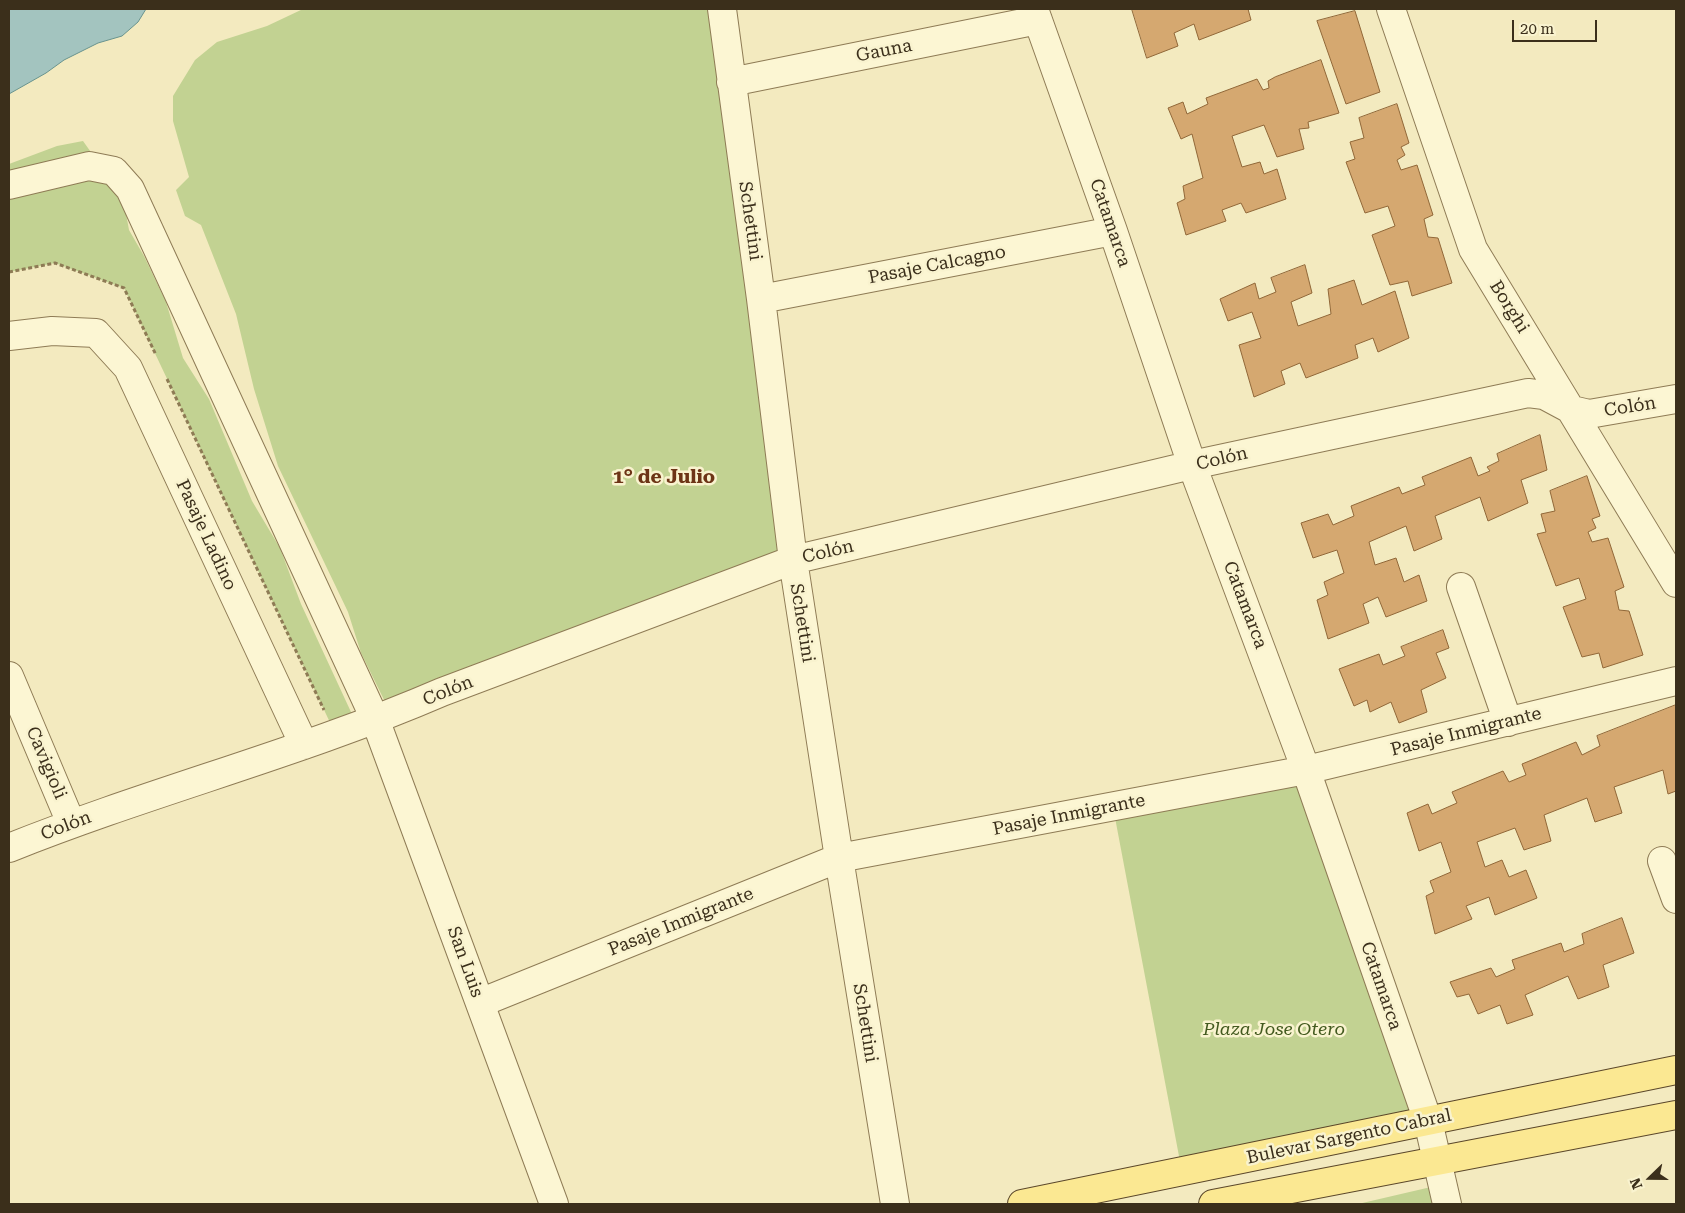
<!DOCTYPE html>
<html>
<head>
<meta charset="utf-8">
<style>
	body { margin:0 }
	#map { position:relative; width:1685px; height:1213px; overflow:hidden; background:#f3eabf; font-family:"Roboto Serif",serif }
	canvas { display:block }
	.frame { position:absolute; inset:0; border:10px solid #3b2f1b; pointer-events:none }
	.north { position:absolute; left:1625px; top:1153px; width:50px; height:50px; -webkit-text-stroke:4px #f9f3cf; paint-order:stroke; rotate:248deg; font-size:14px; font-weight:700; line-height:20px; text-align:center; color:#3b2f1b }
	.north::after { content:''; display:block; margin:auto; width:18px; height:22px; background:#3b2f1b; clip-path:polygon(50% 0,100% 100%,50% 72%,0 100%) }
	.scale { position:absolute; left:1512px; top:20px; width:85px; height:22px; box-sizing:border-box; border:2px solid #3b2f1b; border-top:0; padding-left:6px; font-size:15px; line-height:18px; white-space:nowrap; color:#3b2f1b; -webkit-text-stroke:4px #f9f3cf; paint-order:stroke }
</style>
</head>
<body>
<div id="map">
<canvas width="1685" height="1213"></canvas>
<div class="frame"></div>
<div class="north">N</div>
<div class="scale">20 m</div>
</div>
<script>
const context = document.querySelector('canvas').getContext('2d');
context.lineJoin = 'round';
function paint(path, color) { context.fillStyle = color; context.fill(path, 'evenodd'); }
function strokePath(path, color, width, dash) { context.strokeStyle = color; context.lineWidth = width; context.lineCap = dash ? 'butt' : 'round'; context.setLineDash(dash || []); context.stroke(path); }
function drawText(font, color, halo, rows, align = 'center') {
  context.font = font + ' "Roboto Serif",serif'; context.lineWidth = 5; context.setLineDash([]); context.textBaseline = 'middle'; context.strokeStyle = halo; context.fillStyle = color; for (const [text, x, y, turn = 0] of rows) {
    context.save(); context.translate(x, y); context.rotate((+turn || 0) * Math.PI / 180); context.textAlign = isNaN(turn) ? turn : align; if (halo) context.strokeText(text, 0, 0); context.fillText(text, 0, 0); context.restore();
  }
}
paint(new Path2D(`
	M303,9H722L793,560L391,714L361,653L348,612L278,466L254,389L236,314L201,225L185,216L176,190L189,177L173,121V96L195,60L217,42L267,26Z
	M83,141L123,197L129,230L144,256L166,302L183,358L209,399L252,501L280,548L301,604L357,725L335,733L124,288L55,263L9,272V164L57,146Z
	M1306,770L1428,1121L1182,1172L1113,807Z
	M1431,1187L1435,1204H1358Z`), '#c2d292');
const water = new Path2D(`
	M9,9H146L138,22L122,36L98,43L64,60L46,73L9,94Z`);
paint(water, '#a3c4bf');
strokePath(water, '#68938e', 1);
const building = new Path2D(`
	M1132,9H1248L1251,20L1199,40L1194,24L1174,33L1178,46L1147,58Z
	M1355,11L1380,92L1346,104L1317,21Z
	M1321,60L1339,113L1308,122L1309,128L1299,129L1304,149L1277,157L1264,125L1232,136L1242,167L1260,162L1264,174L1277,169L1286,199L1246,213L1241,203L1222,210L1226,221L1186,235L1177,203L1185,199L1183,186L1203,178L1192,134L1181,139L1168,108L1183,102L1187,114L1208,104L1206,98L1257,79L1263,90L1269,88L1268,81L1275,77Z
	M1397,104L1409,143L1401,147L1405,155L1397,160L1401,170L1417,165L1433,215L1424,219L1428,237L1438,238L1452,283L1412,296L1408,281L1390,285L1372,235L1395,226L1388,206L1365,213L1346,162L1355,159L1350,142L1364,138L1359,118Z
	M1305,265L1312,293L1291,302L1298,326L1331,314L1328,289L1354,280L1362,305L1395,291L1409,338L1378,352L1373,338L1355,345L1358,358L1306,378L1300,363L1281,371L1285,384L1254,397L1239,345L1261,338L1252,312L1228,321L1220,299L1255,283L1259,299L1276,292L1271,278Z
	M1540,435L1547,470L1521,480L1528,503L1488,521L1480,497L1435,516L1442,539L1414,551L1406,526L1369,542L1375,565L1396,558L1404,582L1419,575L1427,601L1386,617L1378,597L1363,604L1369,623L1328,639L1317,600L1328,595L1324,582L1344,573L1337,550L1313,558L1301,523L1328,514L1333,525L1354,516L1351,506L1399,487L1402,494L1425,485L1422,477L1471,457L1478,476L1490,471L1487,467L1499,461L1497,454Z
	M1587,476L1600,516L1592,519L1596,528L1588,532L1592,542L1608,538L1624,587L1615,591L1619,610L1629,611L1643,655L1603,668L1599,653L1582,657L1563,607L1586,599L1579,578L1556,586L1537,534L1546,532L1541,514L1555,511L1550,491Z
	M1443,630L1449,648L1436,653L1446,678L1421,690L1427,712L1399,723L1391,702L1370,712L1367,700L1354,706L1339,669L1379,654L1383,665L1405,656L1401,647Z
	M1676,705V791L1668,794L1663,770L1614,787L1622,813L1595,822L1587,798L1544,815L1551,841L1524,850L1515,828L1477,842L1485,867L1502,860L1509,877L1526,870L1537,898L1495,915L1489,897L1466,906L1472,919L1435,934L1426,896L1434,892L1430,881L1451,872L1441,842L1419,851L1407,813L1428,804L1432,814L1457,803L1452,792L1503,771L1509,782L1526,775L1522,764L1576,742L1582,755L1600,746L1597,736Z
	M1622,918L1634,953L1603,965L1609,987L1578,999L1568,976L1525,995L1533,1015L1507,1024L1500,1005L1478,1014L1469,994L1457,997L1450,982L1491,968L1496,977L1515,969L1512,960L1561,943L1564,952L1584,944L1582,934Z`);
paint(building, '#d5a870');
strokePath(building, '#906738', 1);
const minor = new Path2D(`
	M722,9L761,299L793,560L839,858L895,1204
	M1034,9L1113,231L1192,465L1306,770L1428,1121L1447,1204
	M1391,9L1473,249L1676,583
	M731,82L1038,20
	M9,185L89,166L114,171L130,189L375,719L554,1204
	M761,299L1113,231
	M9,336L52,331L96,333L128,368L304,745
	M1461,587L1508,722
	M9,676L71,823
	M9,848C151,791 301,753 442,692L793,560L1192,465L1528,393L1544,395L1572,410L1589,414L1676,399
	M1662,861L1676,899
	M480,1003L839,858L1306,770L1676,681`);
const major = new Path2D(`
	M1022,1204L1676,1070
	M1213,1204L1676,1115`);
strokePath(minor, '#8e7b55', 30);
strokePath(major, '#5b472a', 30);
strokePath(new Path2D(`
	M9,272L55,263L124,288L156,355
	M167,379L324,710`), '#8e7b55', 3, [4, 2.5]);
strokePath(minor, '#fcf6d3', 28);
strokePath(major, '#fbe892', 28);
drawText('18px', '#3b2f1b', '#f9f3cf', [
	["Gauna",884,51,-11],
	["Schettini",750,221,82],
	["Catamarca",1110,223,71],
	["Pasaje Calcagno",937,265,-11],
	["Borghi",1509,307,58],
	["Colón",1630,407,-9],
	["Colón",1222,459,-13],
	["Pasaje Ladino",206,535,65],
	["Colón",828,552,-13],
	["Catamarca",1245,605,69],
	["Schettini",802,623,81],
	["Colón",448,691,-22],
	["Pasaje Inmigrante",1466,732,-14],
	["Cavigioli",46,763,67],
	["Pasaje Inmigrante",1069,815,-11],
	["Colón",66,826,-21],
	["Pasaje Inmigrante",681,922,-22],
	["San Luis",465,962,70],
	["Catamarca",1381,986,71],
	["Schettini",865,1023,81],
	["Bulevar Sargento Cabral",1349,1137,-12]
]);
drawText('italic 18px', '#435a1f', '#f9f3cf', [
	["Plaza Jose Otero",1274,1030]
]);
drawText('bold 19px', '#6d3416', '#f9f3cf', [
	["1° de Julio",664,477]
]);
</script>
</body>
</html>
